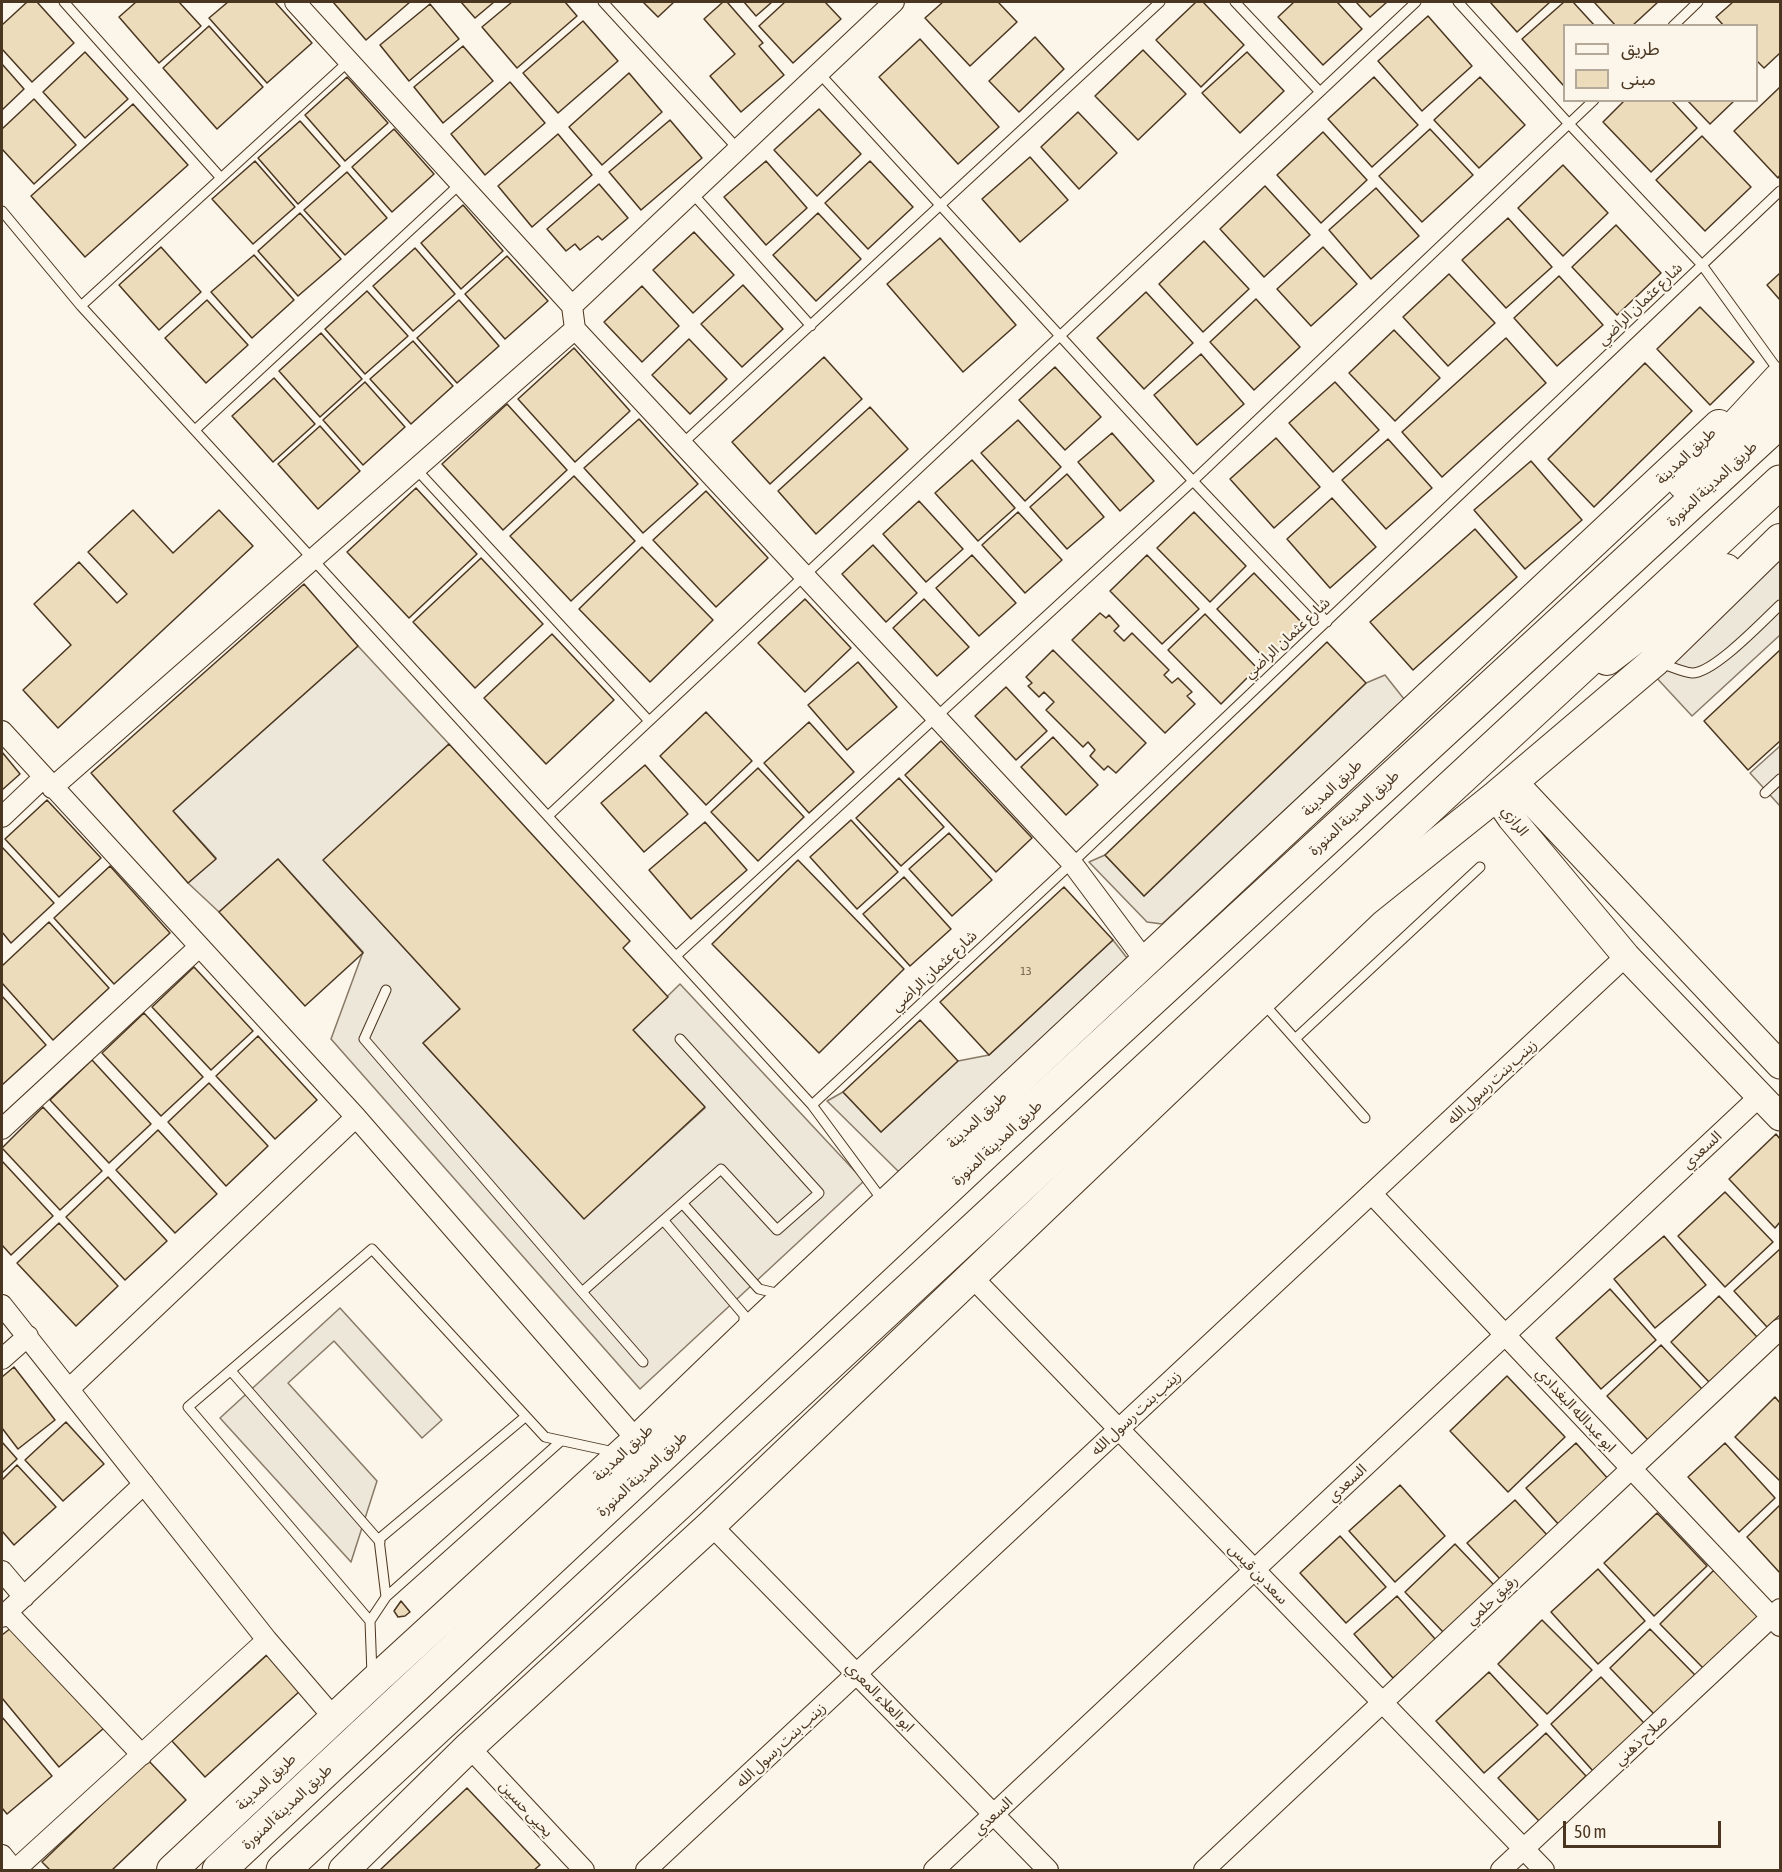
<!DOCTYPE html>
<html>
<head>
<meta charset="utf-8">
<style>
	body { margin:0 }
	#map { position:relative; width:1782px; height:1872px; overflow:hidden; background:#fbf6e9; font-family:"Asap Condensed","Noto Sans Arabic",sans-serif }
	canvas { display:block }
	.frame { position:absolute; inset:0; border:3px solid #4a3520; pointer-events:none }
	.legend { position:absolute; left:1563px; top:24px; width:195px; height:78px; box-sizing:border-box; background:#fbf6e9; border:2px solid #b4a999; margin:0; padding:8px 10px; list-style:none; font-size:18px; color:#4a3520 }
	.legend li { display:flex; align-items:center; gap:12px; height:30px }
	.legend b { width:30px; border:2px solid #b4a999 }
	.scale { position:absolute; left:1563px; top:1821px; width:158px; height:27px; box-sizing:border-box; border:3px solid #4a3520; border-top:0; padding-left:8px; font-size:18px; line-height:21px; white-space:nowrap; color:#4a3520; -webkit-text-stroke:4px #fbf6e9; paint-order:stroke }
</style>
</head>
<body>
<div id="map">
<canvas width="1782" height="1872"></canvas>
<div class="frame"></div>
<ul class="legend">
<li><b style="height:8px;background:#fbf6e9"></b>طريق</li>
<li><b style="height:16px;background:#ecdcbc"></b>مبنى</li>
</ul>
<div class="scale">50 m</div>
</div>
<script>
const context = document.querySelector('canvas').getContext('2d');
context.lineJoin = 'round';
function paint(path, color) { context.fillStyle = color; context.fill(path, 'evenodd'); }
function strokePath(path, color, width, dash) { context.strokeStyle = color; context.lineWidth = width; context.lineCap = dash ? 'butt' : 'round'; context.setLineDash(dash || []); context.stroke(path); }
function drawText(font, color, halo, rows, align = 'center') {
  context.font = font + ' "Asap Condensed","Noto Sans Arabic",sans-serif'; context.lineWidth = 4.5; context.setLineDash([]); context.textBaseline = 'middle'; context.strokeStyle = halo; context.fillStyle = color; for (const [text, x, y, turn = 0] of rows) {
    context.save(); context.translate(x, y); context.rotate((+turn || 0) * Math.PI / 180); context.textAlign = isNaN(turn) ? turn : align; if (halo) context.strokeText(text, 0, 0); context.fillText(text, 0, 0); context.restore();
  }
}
const parking = new Path2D(`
	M1780,553V635L1692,716L1653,674Z
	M358,646L449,744L324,860L460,1009L423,1043L584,1218L705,1108L633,1030L680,984L864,1181L640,1389L331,1039L363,952L278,859L219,912L188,883L216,858L173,811Z
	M1385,675L1404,699L1162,924L1147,922L1089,862L1105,855L1144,896L1366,683Z
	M1780,746V806L1750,773Z
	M1113,940L1127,958L899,1172L827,1101L843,1092L881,1132L958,1061L989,1055Z
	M340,1308L442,1420L422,1438L334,1341L288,1383L377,1481L351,1562L220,1418Z`);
paint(parking, '#ede7d9');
strokePath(parking, '#887966', 1.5);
const building = new Path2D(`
	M27,2H37L74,43L32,82L2,49V25Z
	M136,2H179L201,26L159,63L119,17Z
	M228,2H275L312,43L267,83L209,18Z
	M333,2H410L366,40Z
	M461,2H494L475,18Z
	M512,2H565L577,16L517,68L482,27Z
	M643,2H674L658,17Z
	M723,2H727L763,43L759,46L784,75L741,112L710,76L735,54L704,19Z
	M744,2H772L756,16Z
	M785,2H825L841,19L793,63L759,26Z
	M943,2H998L1017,22L970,66L925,18Z
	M1196,2H1203L1244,45L1201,87L1156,40Z
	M1294,2H1337L1362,29L1323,65L1278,17Z
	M1356,2H1387L1370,17Z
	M1490,2H1550L1517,32Z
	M1564,2H1573L1595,26H1564V83L1563,85L1522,39Z
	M1594,2H1658L1632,26H1616Z
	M1733,2H1780V53L1764,68L1756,60V26H1724L1716,17Z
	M430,4L459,39L409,81L380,45Z
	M1428,16L1472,66L1422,111L1378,61Z
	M583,21L618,61L558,113L523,73Z
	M209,26L263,87L217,129L163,68Z
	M1035,37L1064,69L1019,112L989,81Z
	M920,39L999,127L958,164L879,77Z
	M463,46L493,81L443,123L414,87Z
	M1143,50L1186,94L1138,140L1095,96Z
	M85,52L128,99L85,138L43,92Z
	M1247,52L1284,91L1240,133L1202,93Z
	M2,64L24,89L2,110Z
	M629,73L662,112L602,165L569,127Z
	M347,77L388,123L345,161L305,115Z
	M1374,77L1418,125L1372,167L1328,119Z
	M1480,77L1525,125L1479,168L1434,120Z
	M510,82L545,123L485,175L451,134Z
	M1780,87V175L1778,178L1734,131Z
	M34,99L76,145L34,184L2,149V129Z
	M1625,100H1671L1697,128L1651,172L1603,122Z
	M1687,100H1735L1710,124Z
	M133,104L188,165L85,257L31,196Z
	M819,109L861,154L817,196L774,150Z
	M1078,112L1117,153L1079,189L1041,147Z
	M670,120L702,158L641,210L609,172Z
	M300,121L340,166L298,204L258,158Z
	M394,129L434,174L392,212L352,167Z
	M1430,129L1473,175L1422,222L1379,176Z
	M1323,132L1367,180L1321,223L1277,175Z
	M558,134L592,175L532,227L498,186Z
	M1702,136L1751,187L1705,231L1656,180Z
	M1030,157L1068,200L1020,242L982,199Z
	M255,161L295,207L253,244L212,199Z
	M766,161L807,208L766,245L724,197Z
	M870,161L913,207L868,249L825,203Z
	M1563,165L1608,213L1563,256L1518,208Z
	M347,172L387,218L345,255L304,210Z
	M599,184L628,218L602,240L598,236L580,250L575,244L566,251L547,229Z
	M1265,186L1310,235L1264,277L1220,229Z
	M1376,188L1419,236L1371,279L1329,230Z
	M463,205L503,251L461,289L421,243Z
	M300,213L341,259L298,296L258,251Z
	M818,213L861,259L816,301L773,255Z
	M1508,218L1552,267L1506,308L1462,260Z
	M1616,225L1661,273L1617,315L1572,267Z
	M694,232L734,275L693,313L653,270Z
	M940,238L1016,325L963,372L887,284Z
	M1204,241L1249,289L1203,332L1159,284Z
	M161,247L201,292L159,330L119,285Z
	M1323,247L1357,284L1311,326L1277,289Z
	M415,248L455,294L413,331L373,286Z
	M254,255L294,300L252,338L211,292Z
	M507,256L548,301L505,339L465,294Z
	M1780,273V300L1767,285Z
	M1449,274L1495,323L1448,366L1403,317Z
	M1559,276L1603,325L1557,366L1514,318Z
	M743,285L783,329L742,367L701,324Z
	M642,286L679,326L642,362L604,322Z
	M367,291L408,336L365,374L325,329Z
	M1146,292L1193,343L1144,389L1097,338Z
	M1256,299L1300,347L1254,390L1210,342Z
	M207,300L248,345L206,383L165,338Z
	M459,300L499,346L457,383L417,338Z
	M1700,307L1754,362L1710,405L1657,349Z
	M1394,330L1440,378L1395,421L1349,373Z
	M321,333L362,379L320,417L279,371Z
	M1506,338L1546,383L1442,477L1402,432Z
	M689,339L727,379L690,414L652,375Z
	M413,341L453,386L411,424L370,379Z
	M574,348L630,411L575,462L518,399Z
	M1201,354L1244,404L1197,445L1154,395Z
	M824,357L862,399L770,484L732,442Z
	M1645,363L1692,411L1594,507L1548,459Z
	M1055,367L1101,417L1065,450L1019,400Z
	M274,378L315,424L273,462L232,416Z
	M365,382L405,427L363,465L323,420Z
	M1335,382L1379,430L1333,472L1289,423Z
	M507,404L567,470L503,530L442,464Z
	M870,407L908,449L816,534L778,491Z
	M639,419L698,484L643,533L584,468Z
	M1018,420L1061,467L1025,501L981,453Z
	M320,426L360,471L318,509L278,464Z
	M1112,433L1154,481L1120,511L1078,462Z
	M1276,438L1320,487L1274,528L1230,479Z
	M1388,439L1432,488L1386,529L1342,480Z
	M972,460L1015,508L978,541L935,493Z
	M1531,461L1582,520L1525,569L1474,510Z
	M1067,474L1104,517L1067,549L1030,507Z
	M574,476L635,541L571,601L510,536Z
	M416,488L477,554L409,618L347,552Z
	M706,491L768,558L716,607L653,540Z
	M1332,498L1376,547L1330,588L1287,539Z
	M919,501L963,549L926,582L883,534Z
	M133,510L173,553L219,510L253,546L58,728L23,690L71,645L34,604L79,562L117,603L127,594L88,552Z
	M1018,512L1062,560L1025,593L982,545Z
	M1194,512L1246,566L1210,602L1157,548Z
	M1475,529L1517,577L1413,670L1370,622Z
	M873,545L917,593L886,622L842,574Z
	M642,547L713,620L650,682L579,609Z
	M972,555L1016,603L979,636L936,588Z
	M1147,555L1199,609L1162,644L1110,591Z
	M481,558L543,624L475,688L413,622Z
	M1254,573L1306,627L1269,663L1217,609Z
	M304,584L358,646L173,811L216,859L188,883L91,773Z
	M805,599L851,648L805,692L758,643Z
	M924,599L969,647L937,676L893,628Z
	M1100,613L1106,618L1109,615L1119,626L1114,631L1124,641L1132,633L1169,670L1164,675L1172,683L1178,678L1192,692L1187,696L1195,704L1165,733L1072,640Z
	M1205,614L1257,668L1221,704L1168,650Z
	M552,634L614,700L546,764L484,698Z
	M1327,642L1366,683L1144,896L1105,855Z
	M1053,650L1146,743L1116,773L1108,766L1104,770L1090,756L1095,750L1088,742L1083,747L1046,710L1054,702L1044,692L1039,697L1028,686L1032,683L1026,677Z
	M1780,650V741L1748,770L1704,721Z
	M858,662L897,707L847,750L808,705Z
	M1006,687L1047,731L1016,760L975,716Z
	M706,712L752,761L706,805L660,756Z
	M809,722L854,772L809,813L764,763Z
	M1053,737L1098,785L1066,815L1021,767Z
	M941,741L1032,838L996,872L905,775Z
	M449,744L630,941L623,948L668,997L633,1030L705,1107L584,1219L423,1043L460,1009L323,860Z
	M2,752L20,774L2,790Z
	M645,765L688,814L644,852L601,803Z
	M758,768L804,817L758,861L711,812Z
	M899,778L944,827L901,866L856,818Z
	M47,800L101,858L59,897L5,839Z
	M851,820L898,872L857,909L810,857Z
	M705,822L747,870L691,919L649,870Z
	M949,833L992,880L952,916L909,869Z
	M2,847L54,903L11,943L2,932Z
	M278,859L363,953L305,1006L219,912Z
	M798,860L904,969L819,1053L712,944Z
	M110,866L170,933L114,984L54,918Z
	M904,877L951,929L910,966L863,914Z
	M1064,887L1113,940L989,1055L940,1002Z
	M49,922L109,988L53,1040L2,983V966Z
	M194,967L253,1031L211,1070L152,1007Z
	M2,996L46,1045L2,1085Z
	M144,1013L203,1077L161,1116L102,1053Z
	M920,1020L958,1061L881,1132L843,1092Z
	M258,1036L317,1100L275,1139L216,1076Z
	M92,1060L151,1124L109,1163L50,1100Z
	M209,1083L268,1146L226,1186L168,1122Z
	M43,1107L102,1171L60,1210L2,1148Z
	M158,1130L217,1194L175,1233L116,1170Z
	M1776,1134L1780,1139V1222L1775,1228L1729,1179Z
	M2,1161L53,1216L11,1255L2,1245Z
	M108,1177L167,1241L125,1280L66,1217Z
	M1725,1192L1773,1242L1725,1287L1678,1236Z
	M59,1223L118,1286L76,1326L17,1263Z
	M1664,1236L1706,1285L1655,1328L1614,1279Z
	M1780,1249V1315L1767,1327L1734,1291Z
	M1610,1289L1656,1340L1601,1389L1556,1338Z
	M1719,1296L1757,1337L1709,1382L1671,1342Z
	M1661,1345L1702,1389L1648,1440L1607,1396Z
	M14,1367L55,1420L18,1449L2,1428V1377Z
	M1507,1376L1565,1437L1508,1492L1450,1431Z
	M1775,1397L1780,1403V1481L1735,1437Z
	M66,1422L104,1464L63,1501L25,1460Z
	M2,1442L17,1459L2,1473Z
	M1576,1443L1610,1481L1560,1526L1526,1488Z
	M1725,1443L1775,1498L1739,1532L1688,1477Z
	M17,1465L56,1507L14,1545L2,1531V1480Z
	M1400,1485L1445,1536L1395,1582L1349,1531Z
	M1515,1500L1548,1536L1500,1579L1467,1543Z
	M1780,1505V1573L1747,1537Z
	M1657,1513L1707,1566L1654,1616L1604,1563Z
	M1340,1536L1386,1587L1346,1623L1300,1573Z
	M1455,1544L1494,1585L1444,1633L1405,1592Z
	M1598,1569L1645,1621L1598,1664L1551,1612Z
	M1714,1570L1759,1616L1704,1669L1660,1624Z
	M1397,1596L1436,1640L1393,1678L1354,1634Z
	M401,1601L410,1612L405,1616L398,1617L394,1611Z
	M1542,1620L1592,1670L1547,1714L1498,1664Z
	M16,1624L104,1728L59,1767L2,1698V1635Z
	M1650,1629L1695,1675L1655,1715L1610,1668Z
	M267,1655L300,1691L205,1777L172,1741Z
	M1489,1672L1538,1725L1484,1773L1436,1721Z
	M1601,1677L1644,1723L1593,1771L1551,1724Z
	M2,1717L52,1776L7,1814L2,1808Z
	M1546,1733L1586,1776L1539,1821L1498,1778Z
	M148,1760L186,1800L112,1870H50L42,1862Z
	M467,1788L540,1865L534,1870H380Z`);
paint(building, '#ecdcbc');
strokePath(building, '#4a3520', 1.5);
const lane = new Path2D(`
	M64,2L221,178
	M603,2L738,149
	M1235,2L1320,92
	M1458,2L1569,124L1702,265L1778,370
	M1673,26L1698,2
	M819,73L1193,481L1327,622
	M692,193L811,326
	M2,211L81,306L812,1105L883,1201
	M81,306L349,61
	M195,430L460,184
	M682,444L1160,2
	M416,469L649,721
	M1660,663C1670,666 1682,672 1692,673C1714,673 1763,621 1780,605
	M1765,793L1780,779
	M548,816L1416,2
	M676,956L1193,481L1594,100
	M386,990L364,1039L582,1292
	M1264,1004L1365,1118
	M1295,1039L1480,867
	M812,1105L1072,863L1780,191
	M683,1204L759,1289L780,1294
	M664,1221L744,1315V1327
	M643,1362L582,1292L721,1169L777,1230L819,1193L680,1039
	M231,1371L380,1542
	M386,1597L379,1539L525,1417
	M370,1621L386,1597L561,1441
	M372,1675L370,1621L188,1407L372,1249L545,1437L614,1452`);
const street = new Path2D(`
	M295,2L572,306L575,329L1072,863L1146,962
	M572,306L894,2
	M2,731L356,1117L637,1440
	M52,788L575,329
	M2,817L43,778
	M2,1129L199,947
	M1372,1194L1780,1626
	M972,1277L1544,1870
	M2,1305L267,1640L334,1718
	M2,1359L28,1336
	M69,1389L356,1117
	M711,1525L1048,1870
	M2,1571L24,1597
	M7,1612L142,1755
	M2,1617L144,1484
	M469,1747L584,1870
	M2,1855L14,1870
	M15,1870L267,1640
	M646,1870L1626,956
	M934,1870L1760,1096
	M1204,1870L1780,1329
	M1501,1870L1780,1609`);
const secondary = new Path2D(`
	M1780,1065L1524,793L1496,796L1511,818L1626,956L1780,1117`);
const primary = new Path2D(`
	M1607,660L1726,569
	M172,1870L372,1683L637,1440L750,1331L1719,425
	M344,1870L469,1747L711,1525L1365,901L1496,796L1655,661L1780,539`);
const highway = new Path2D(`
	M1684,483L1780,379
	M219,1870L987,1151L1780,421
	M283,1870L1780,482`);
strokePath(lane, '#4a3520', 11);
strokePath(street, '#4a3520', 22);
strokePath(secondary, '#4a3520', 29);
strokePath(primary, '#4a3520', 32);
strokePath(highway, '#4a3520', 35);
strokePath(lane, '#fbf6e9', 9);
strokePath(street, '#fbf6e9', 20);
strokePath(secondary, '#fbf6e9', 27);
strokePath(primary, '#fbf6e9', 30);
strokePath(highway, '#fbf6e9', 33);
drawText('12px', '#725f47', null, [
	["13",1026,971]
]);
drawText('15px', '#4a3520', '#fbf6e9', [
	["شارع عثمان الراضي",1640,304,-44],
	["طريق المدينة",1686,456,-43],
	["طريق المدينة المنورة",1712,484,-43],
	["شارع عثمان الراضي",1287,638,-43],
	["طريق المدينة",1332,788,-43],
	["طريق المدينة المنورة",1354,813,-43],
	["الرازي",1515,821,53],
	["شارع عثمان الراضي",934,971,-43],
	["زينب بنت رسول الله",1492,1082,-43],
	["طريق المدينة",977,1120,-43],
	["طريق المدينة المنورة",997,1143,-43],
	["السعدي",1702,1150,-43],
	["ابو عبدالله البغدادي",1576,1410,47],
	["زينب بنت رسول الله",1136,1413,-43],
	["طريق المدينة",623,1453,-43],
	["طريق المدينة المنورة",642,1474,-43],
	["السعدي",1347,1483,-43],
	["سعد بن قيس",1258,1574,46],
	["رفيق حلمي",1492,1600,-43],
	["ابو العلاء المعري",880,1697,46],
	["صلاح ذهني",1641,1740,-43],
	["زينب بنت رسول الله",781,1745,-43],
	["طريق المدينة",266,1782,-43],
	["طريق المدينة المنورة",287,1807,-43],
	["يحيى حسين",526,1809,47],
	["السعدي",993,1816,-43]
]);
</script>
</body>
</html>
